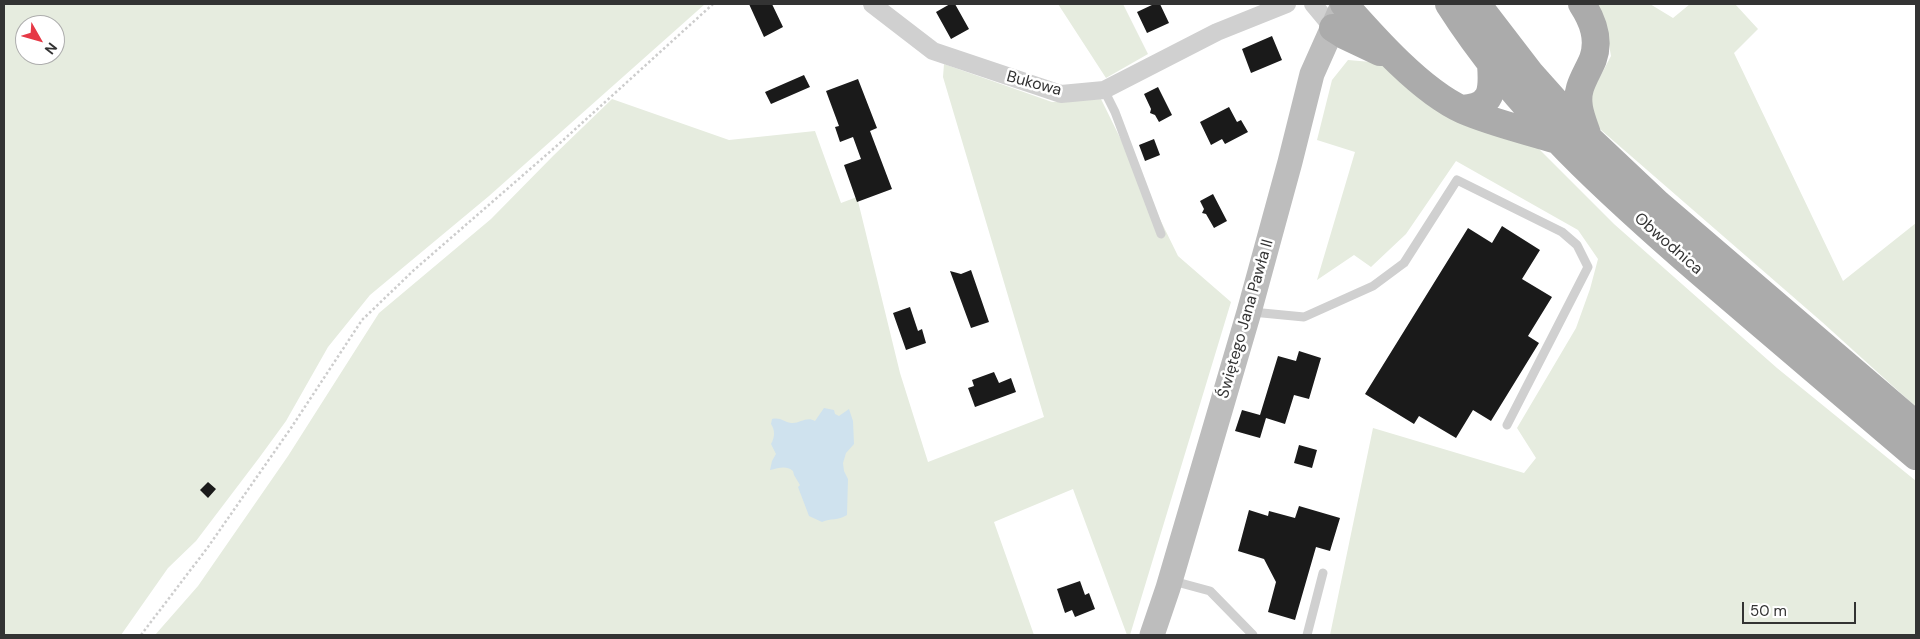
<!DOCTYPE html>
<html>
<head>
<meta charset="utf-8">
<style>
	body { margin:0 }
	#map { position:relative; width:1920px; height:639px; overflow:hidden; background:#fff; font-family:"DM Sans",sans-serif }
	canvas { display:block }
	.frame { position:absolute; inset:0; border:5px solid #333; pointer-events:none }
	.north { position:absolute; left:15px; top:15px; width:50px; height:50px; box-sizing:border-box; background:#fff; border:1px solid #adadad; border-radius:50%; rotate:128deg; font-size:14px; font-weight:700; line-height:20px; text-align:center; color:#333 }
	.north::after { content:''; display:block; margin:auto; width:18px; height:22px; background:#e63946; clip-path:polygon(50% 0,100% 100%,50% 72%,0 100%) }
	.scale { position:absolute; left:1742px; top:602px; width:114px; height:22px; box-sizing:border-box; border:2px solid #333; border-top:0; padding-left:6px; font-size:15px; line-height:18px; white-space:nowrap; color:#333; -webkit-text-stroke:4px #fff; paint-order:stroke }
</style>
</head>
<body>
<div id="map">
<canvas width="1920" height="639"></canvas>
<div class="frame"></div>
<div class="north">N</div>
<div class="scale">50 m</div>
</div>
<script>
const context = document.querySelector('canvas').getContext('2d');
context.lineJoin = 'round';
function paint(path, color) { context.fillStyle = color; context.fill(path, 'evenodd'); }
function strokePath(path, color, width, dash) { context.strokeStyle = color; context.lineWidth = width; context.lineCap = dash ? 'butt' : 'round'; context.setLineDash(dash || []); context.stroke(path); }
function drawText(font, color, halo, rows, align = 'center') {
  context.font = font + ' "DM Sans",sans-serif'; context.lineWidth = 5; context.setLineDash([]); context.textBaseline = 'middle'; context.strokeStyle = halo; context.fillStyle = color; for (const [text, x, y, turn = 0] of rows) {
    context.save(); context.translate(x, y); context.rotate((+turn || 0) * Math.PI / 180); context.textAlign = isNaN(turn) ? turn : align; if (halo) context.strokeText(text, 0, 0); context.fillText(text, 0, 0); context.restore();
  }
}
paint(new Path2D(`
	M4,4H705L489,196L370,295L328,347L286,421L259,458L196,541L168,568L121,635H4ZM25,25H55V55H25Z
	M1058,4H1123L1148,54L1106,78Z
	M1592,4H1650L1673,18L1690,4H1735L1758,29L1734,53L1843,281L1916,223V407L1822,322L1593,123L1589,104L1593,90L1611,56L1606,28Z
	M1348,60L1383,63L1532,142L1614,224L1777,368L1916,481V635H1330L1373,428L1524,473L1536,458L1517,428L1576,328L1590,289L1598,259L1578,230L1456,161L1406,234L1371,267L1354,255L1317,280L1355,152L1317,140L1332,80Z
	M944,64L1052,102L1101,99L1178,256L1231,302L1130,635H1127L1073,489L994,522L1034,635H155L198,586L288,456L379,313L491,219L554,155L612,99L729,140L815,131L841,203L857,197L900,373L928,462L1044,417L943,77Z`), '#e6ecdf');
paint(new Path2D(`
	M824,408L834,410L835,414L839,416L849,409L853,421L854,444L846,453L843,463L844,471L848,479L847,515C838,521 831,518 822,522L809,516L798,487L800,485L794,475L793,471C786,465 779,468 770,470L772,461L776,454L771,444C775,437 775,430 771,424L772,419C781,417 784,422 791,423C800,424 806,416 815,421Z`), '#cfe2ee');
paint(new Path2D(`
	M749,4H772L783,27L764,37Z
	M950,4H955L969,29L951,39L936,12Z
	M1154,4H1160L1169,23L1147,33L1137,12Z
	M1272,36L1282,60L1251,73L1242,49Z
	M804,75L810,87L771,104L765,92Z
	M858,79L877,128L870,131L892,189L857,202L844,165L861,159L853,137L840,142L835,127L839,126L826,91Z
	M1158,87L1172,115L1159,122L1155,115L1150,113L1151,109L1144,94Z
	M1229,107L1237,122L1241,120L1248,132L1225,144L1222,139L1211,145L1200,122Z
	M1154,139L1160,155L1145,161L1139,145Z
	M1213,194L1227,221L1214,228L1206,214L1202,213L1204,209L1200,201Z
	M1502,226L1540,250L1522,279L1552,297L1528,336L1539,343L1491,421L1473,410L1456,438L1419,416L1414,424L1365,394L1468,228L1492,243Z
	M971,270L989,322L971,328L950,271L961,274Z
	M910,307L918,331L922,329L926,343L906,350L893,313Z
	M1299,351L1321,358L1309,399L1294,395L1285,424L1266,418L1260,438L1235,431L1242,410L1260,415L1278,356L1296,361Z
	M994,372L999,383L1011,378L1016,392L975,407L968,388L974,386L972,380Z
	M1299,445L1317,450L1312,468L1294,463Z
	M208,482L216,489L208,498L200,490Z
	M1299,506L1340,518L1330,551L1316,547L1295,620L1268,612L1276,582L1264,559L1238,551L1249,510L1268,516L1269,511L1295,518Z
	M1080,581L1085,595L1089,593L1095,609L1075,617L1072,610L1065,613L1057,589Z`), '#1a1a1a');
strokePath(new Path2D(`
	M141,635L208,547L291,428L362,320L414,270L560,143L713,4`), '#cdcdcd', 2.5, [2.5, 2.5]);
strokePath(new Path2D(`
	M1104,90L1115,112L1161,234
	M1252,312L1304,317L1373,286L1404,263L1457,180L1562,232L1577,245L1588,267L1507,425
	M1173,581L1210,591L1253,635
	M1307,635L1323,573`), '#d0d0d0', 9);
strokePath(new Path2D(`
	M872,4L933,51L1061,94L1104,90L1217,32L1287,4
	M1313,4L1333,28`), '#d0d0d0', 18);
strokePath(new Path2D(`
	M1152,635L1168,588L1249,312L1290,162L1312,74L1341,9`), '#bdbdbd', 25);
strokePath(new Path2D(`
	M1344,4C1374,38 1421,91 1463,110C1493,123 1525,130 1557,140
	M1449,4C1517,111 1613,197 1708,279C1777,338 1847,397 1916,456
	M1477,4L1530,73L1588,138L1658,204L1916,425
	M1582,4C1593,21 1600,39 1593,59C1589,69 1583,78 1580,88C1575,104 1582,119 1587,134
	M1333,28L1344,35L1380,52
	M1462,109C1493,107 1493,90 1491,64`), '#ababab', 28);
drawText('16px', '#333', '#fff', [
	["Bukowa",1034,84,15],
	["Obwodnica",1668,244,41],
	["Świętego Jana Pawła II",1246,319,-74]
]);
</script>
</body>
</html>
